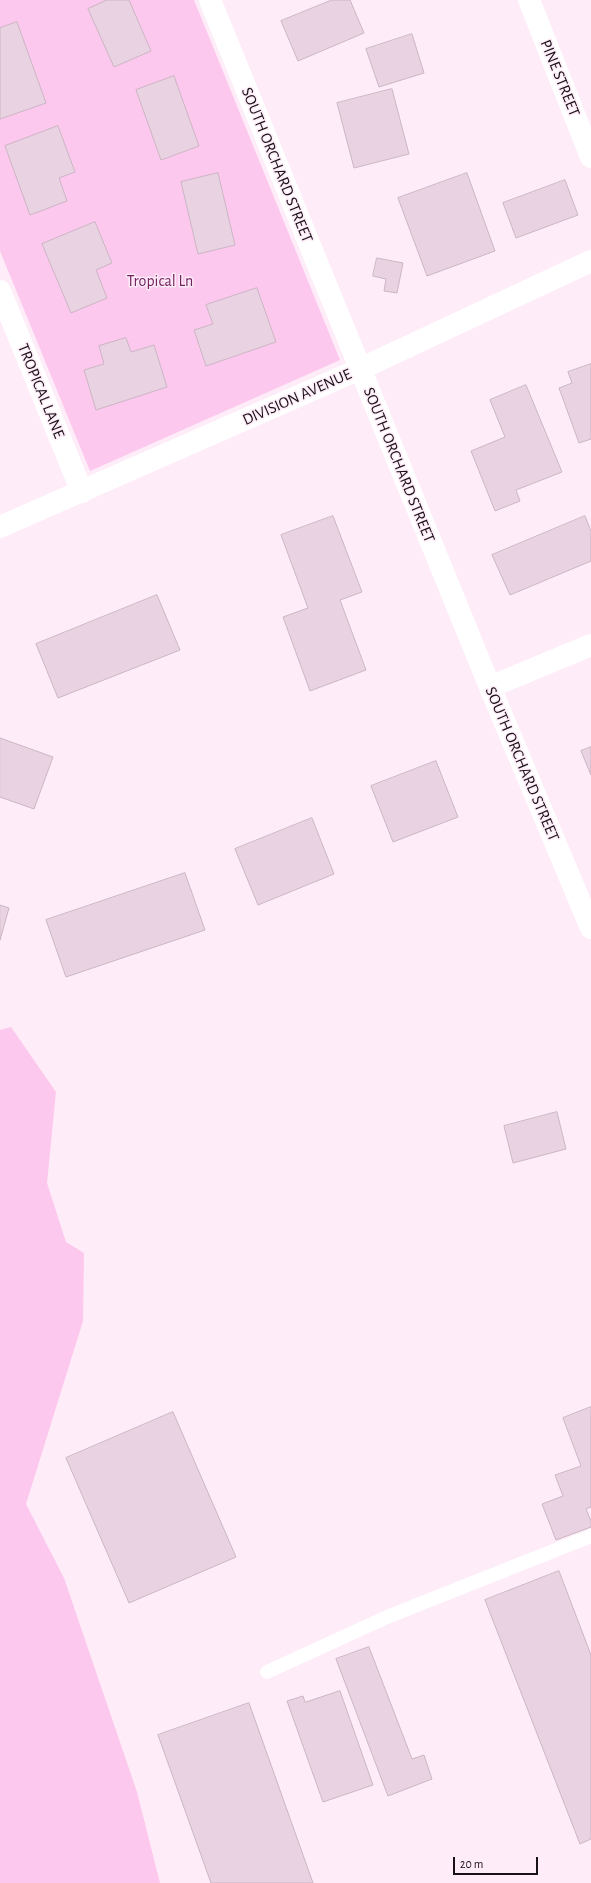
<!DOCTYPE html>
<html>
<head>
<meta charset="utf-8">
<style>
	body { margin:0 }
	#map { position:relative; width:591px; height:1883px; overflow:hidden; background:#feecf8; font-family:"Alegreya Sans",sans-serif }
	canvas { display:block }
	.scale { position:absolute; left:453px; top:1857px; width:85px; height:18px; box-sizing:border-box; border:2px solid #181116; border-top:0; padding-left:5px; font-size:12px; line-height:14px; white-space:nowrap; color:#181116; -webkit-text-stroke:3px #feecf8; paint-order:stroke }
</style>
</head>
<body>
<div id="map">
<canvas width="591" height="1883"></canvas>
<div class="scale">20 m</div>
</div>
<script>
const context = document.querySelector('canvas').getContext('2d');
context.lineJoin = 'round';
function paint(path, color) { context.fillStyle = color; context.fill(path, 'evenodd'); }
function strokePath(path, color, width, dash) { context.strokeStyle = color; context.lineWidth = width; context.lineCap = dash ? 'butt' : 'round'; context.setLineDash(dash || []); context.stroke(path); }
function drawText(font, color, halo, rows, align = 'center') {
  context.font = font + ' "Alegreya Sans",sans-serif'; context.lineWidth = 3; context.setLineDash([]); context.textBaseline = 'middle'; context.strokeStyle = halo; context.fillStyle = color; for (const [text, x, y, turn = 0] of rows) {
    context.save(); context.translate(x, y); context.rotate((+turn || 0) * Math.PI / 180); context.textAlign = isNaN(turn) ? turn : align; if (halo) context.strokeText(text, 0, 0); context.fillText(text, 0, 0); context.restore();
  }
}
paint(new Path2D(`
	M0,0H194L340,360L90,471L0,251Z
	M11,1027L56,1092L47,1183L66,1242L84,1253L83,1321L26,1504L64,1578L137,1792L160,1883H0V1030Z`), '#fdc8ed');
const building = new Path2D(`
	M107,0H129L151,51L114,67L88,9Z
	M332,0H350L364,33L298,61L281,21Z
	M17,22L46,103L0,119V28Z
	M412,34L424,73L379,87L366,49Z
	M174,76L199,146L161,160L136,90Z
	M392,89L409,154L354,168L337,103Z
	M58,126L75,172L59,178L67,201L30,215L5,146Z
	M218,173L235,245L198,254L181,182Z
	M467,173L495,251L427,276L398,198Z
	M565,180L578,215L516,238L503,203Z
	M95,222L112,263L96,270L107,298L71,313L42,244Z
	M377,258L403,263L397,293L384,291L386,279L373,276Z
	M257,288L276,342L206,366L194,330L213,324L206,305Z
	M126,338L131,352L154,345L167,387L96,410L84,370L104,364L99,346Z
	M591,364V439L579,443L559,388L572,383L568,372Z
	M526,385L562,472L516,490L520,501L495,511L471,451L505,437L490,400Z
	M333,516L362,592L340,600L366,670L310,691L283,617L308,608L281,535Z
	M585,516L591,531V561L510,595L492,555Z
	M157,595L180,650L58,698L36,644Z
	M0,738L53,757L34,809L0,797Z
	M591,747V775L581,751Z
	M436,761L458,817L393,842L371,786Z
	M312,818L334,874L258,905L235,849Z
	M185,873L205,930L66,977L46,920Z
	M0,905L9,908L0,940Z
	M557,1112L566,1149L513,1163L504,1126Z
	M591,1407V1507L586,1509L591,1521V1527L556,1540L542,1504L563,1496L555,1475L581,1466L563,1418Z
	M173,1412L236,1557L129,1603L66,1458Z
	M559,1571L591,1655V1839L580,1844L485,1600Z
	M369,1647L412,1759L424,1755L432,1779L388,1796L336,1659Z
	M340,1691L373,1785L323,1802L287,1701L303,1696L305,1702Z
	M249,1703L313,1883H211L158,1735Z`);
paint(building, '#e9d2e1');
strokePath(building, '#cbb6c4', 1);
strokePath(new Path2D(`
	M267,1672L387,1617L591,1536`), '#fff', 14);
strokePath(new Path2D(`
	M529,0L591,157
	M0,291L82,492
	M490,687L591,645`), '#fff', 22);
strokePath(new Path2D(`
	M210,0L490,687L591,928
	M0,527L360,369L591,261`), '#fff', 22);
drawText('16px', '#181116', '#feecf8', [
	["PINE STREET",560,78,68],
	["SOUTH ORCHARD STREET",277,165,68],
	["TROPICAL LANE",41,391,68],
	["DIVISION AVENUE",297,397,-24],
	["SOUTH ORCHARD STREET",399,465,68],
	["SOUTH ORCHARD STREET",522,764,67]
]);
drawText('16px', '#712360', '#feecf8', [
	["Tropical Ln",160,281]
]);
</script>
</body>
</html>
